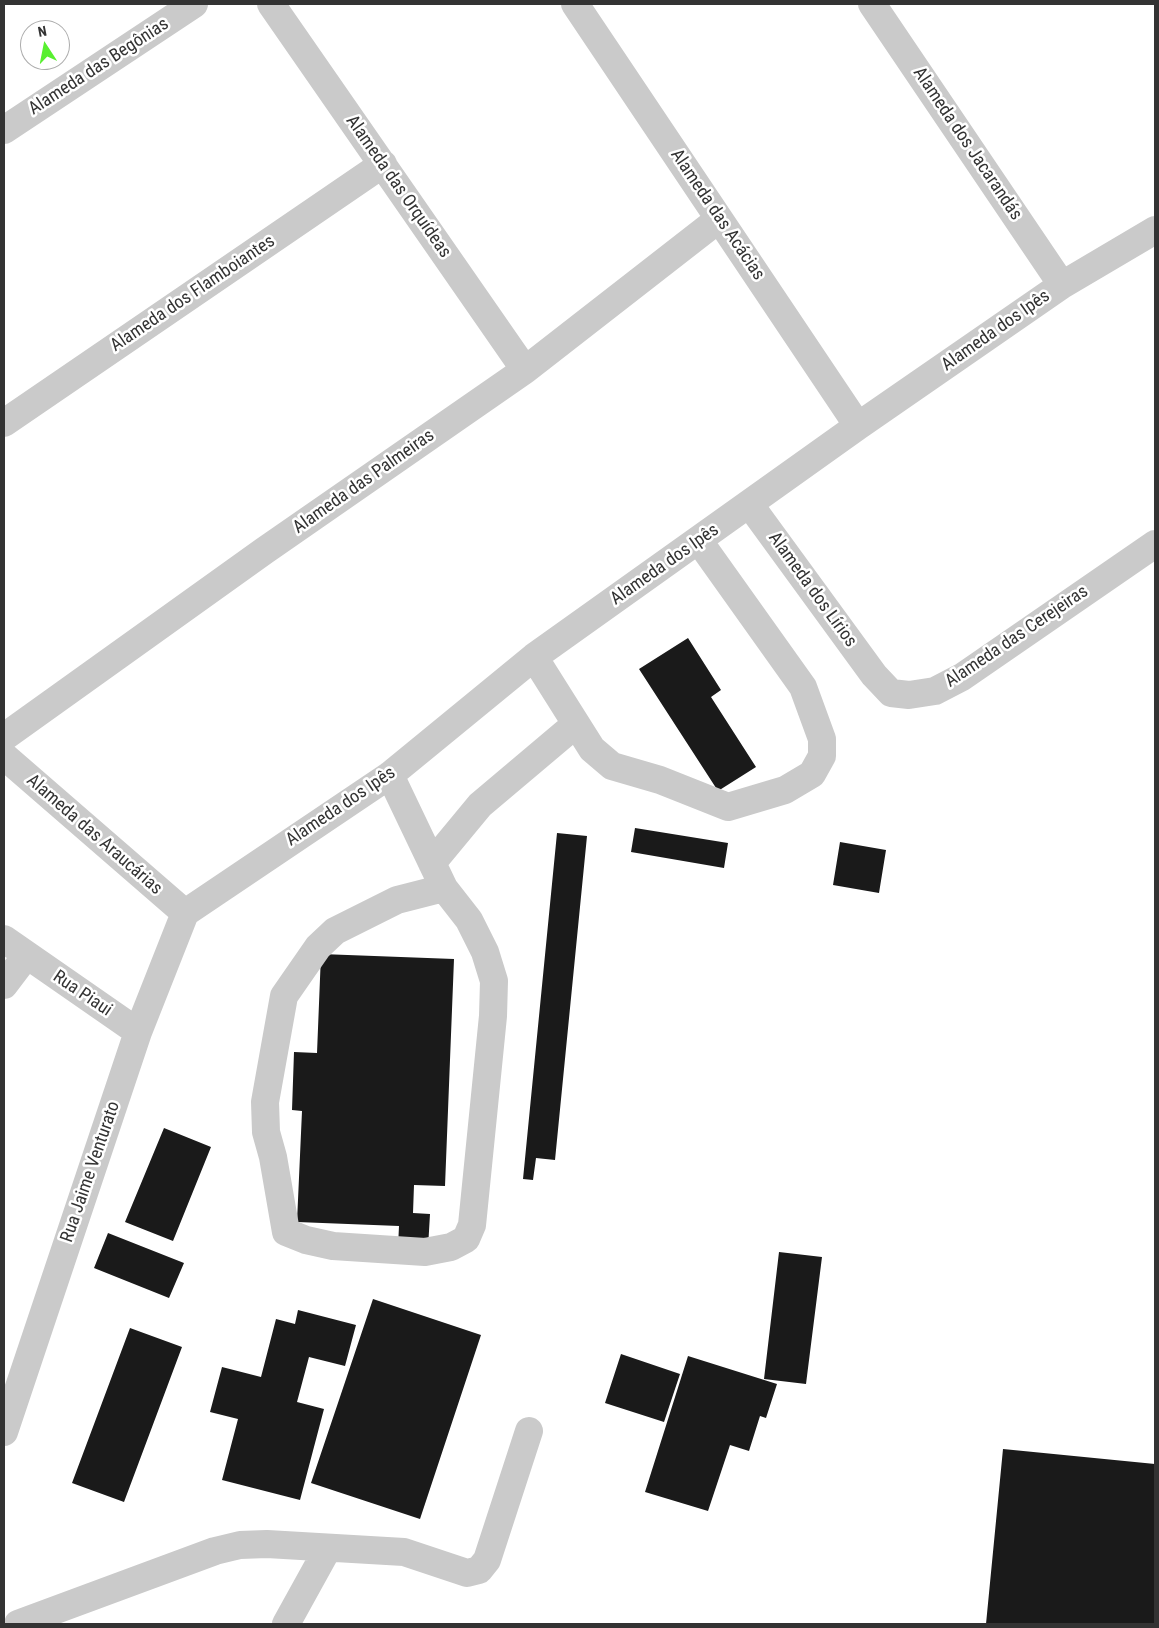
<!DOCTYPE html>
<html>
<head>
<meta charset="utf-8">
<style>
	body { margin:0 }
	#map { position:relative; width:1159px; height:1628px; overflow:hidden; background:#fff; font-family:"Roboto Condensed",sans-serif }
	canvas { display:block }
	.frame { position:absolute; inset:0; border:5px solid #333; pointer-events:none }
	.north { position:absolute; left:20px; top:20px; width:50px; height:50px; box-sizing:border-box; background:#fff; border:1px solid #adadad; border-radius:50%; rotate:349deg; font-size:14px; font-weight:700; line-height:20px; text-align:center; color:#333 }
	.north::after { content:''; display:block; margin:auto; width:18px; height:22px; background:#58ef30; clip-path:polygon(50% 0,100% 100%,50% 72%,0 100%) }
</style>
</head>
<body>
<div id="map">
<canvas width="1159" height="1628"></canvas>
<div class="frame"></div>
<div class="north">N</div>
</div>
<script>
const context = document.querySelector('canvas').getContext('2d');
context.lineJoin = 'round';
function paint(path, color) { context.fillStyle = color; context.fill(path, 'evenodd'); }
function strokePath(path, color, width, dash) { context.strokeStyle = color; context.lineWidth = width; context.lineCap = dash ? 'butt' : 'round'; context.setLineDash(dash || []); context.stroke(path); }
function drawText(font, color, halo, rows, align = 'center') {
  context.font = font + ' "Roboto Condensed",sans-serif'; context.lineWidth = 5; context.setLineDash([]); context.textBaseline = 'middle'; context.strokeStyle = halo; context.fillStyle = color; for (const [text, x, y, turn = 0] of rows) {
    context.save(); context.translate(x, y); context.rotate((+turn || 0) * Math.PI / 180); context.textAlign = isNaN(turn) ? turn : align; if (halo) context.strokeText(text, 0, 0); context.fillText(text, 0, 0); context.restore();
  }
}
paint(new Path2D(`
	M688,638L721,690L711,697L756,767L718,791L639,669Z
	M635,828L728,843L724,868L631,852Z
	M557,833L587,836L555,1160L536,1158L533,1180L523,1179Z
	M840,842L886,850L879,893L833,885Z
	M321,954L454,959L445,1186L414,1185L413,1213L430,1214L428,1248L398,1247L399,1226L297,1222L302,1111L292,1110L294,1052L317,1053Z
	M164,1128L211,1147L173,1241L125,1222Z
	M108,1233L184,1263L169,1298L94,1268Z
	M779,1252L822,1257L806,1384L764,1379Z
	M373,1299L481,1335L420,1519L311,1483Z
	M298,1310L356,1325L345,1366L309,1357L297,1402L324,1409L300,1500L222,1480L238,1419L210,1412L222,1367L261,1377L276,1319L295,1324Z
	M130,1328L182,1347L124,1502L72,1483Z
	M621,1354L680,1374L664,1422L605,1403Z
	M688,1356L777,1384L766,1418L760,1416L749,1451L730,1445L708,1511L645,1492Z
	M1003,1449L1155,1464V1624H986Z`), '#1a1a1a');
strokePath(new Path2D(`
	M271,4L525,370
	M575,4L858,426
	M872,4L1062,285
	M4,130L194,4
	M4,423L383,164
	M750,505L874,675L891,693L909,695L935,691L962,677L1155,544
	M534,657L592,749L612,766L660,780L728,807L785,790L812,774L822,756V739L803,687L699,541
	M4,737L264,551L525,370L719,219
	M4,756L185,913
	M390,775L444,888L469,920L485,952L494,981L493,1016L472,1225L466,1239L451,1247L425,1252L333,1246L306,1240L286,1232L273,1157L266,1132L265,1102L284,996L318,947L335,931L397,900L444,888
	M432,863L480,805L576,724
	M185,913L390,775L534,657L858,426L1062,285L1155,230
	M4,939L138,1032
	M4,985L26,956
	M4,1432L138,1032L185,913
	M18,1624L215,1551L240,1545L267,1544L404,1552L467,1573L479,1570L487,1560L529,1431
	M286,1624L328,1548`), '#cacaca', 28);
drawText('18px', '#333', '#fff', [
	["Alameda das Begônias",99,67,-33],
	["Alameda dos Jacarandás",967,144,56],
	["Alameda das Orquídeas",398,187,55],
	["Alameda das Acácias",717,215,56],
	["Alameda dos Flamboiantes",193,294,-34],
	["Alameda dos Ipês",996,331,-35],
	["Alameda das Palmeiras",364,482,-35],
	["Alameda dos Ipês",665,565,-35],
	["Alameda dos Lírios",812,590,54],
	["Alameda das Cerejeiras",1017,637,-34],
	["Alameda dos Ipês",341,807,-34],
	["Alameda das Araucárias",94,835,41],
	["Rua Piaui",82,994,34],
	["Rua Jaime Venturato",91,1172,-71]
]);
</script>
</body>
</html>
